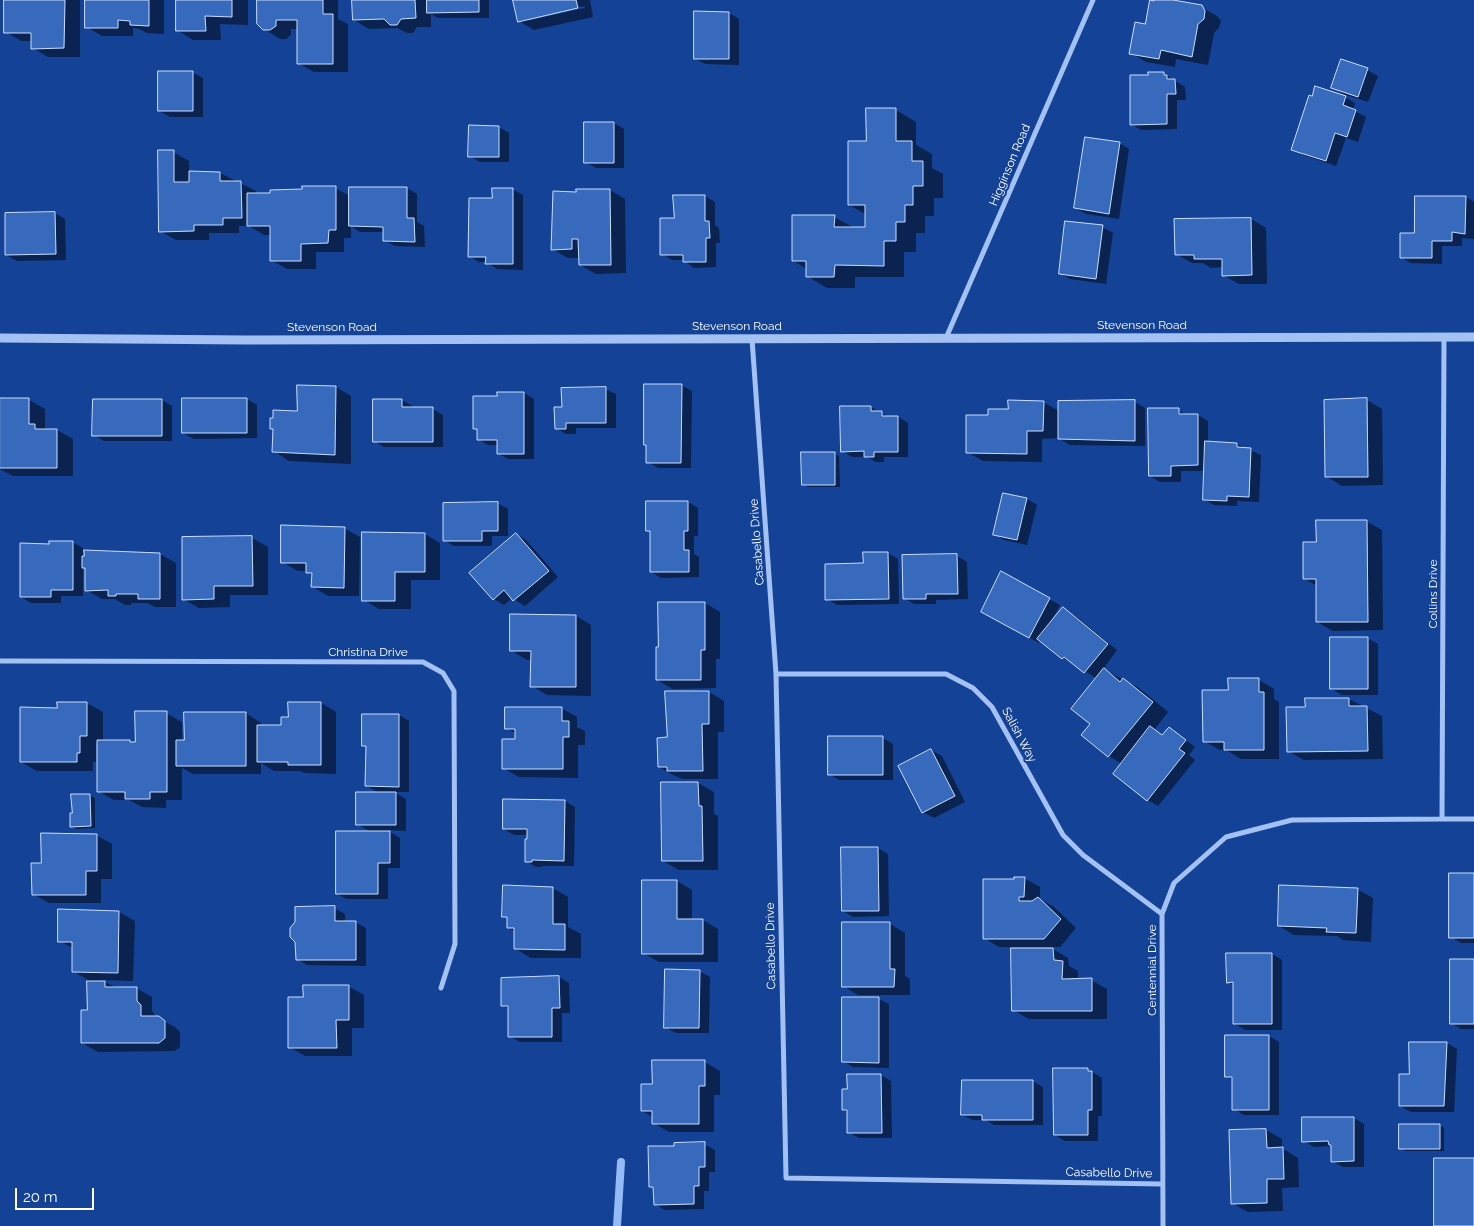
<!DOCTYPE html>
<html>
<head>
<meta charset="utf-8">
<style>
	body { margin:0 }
	#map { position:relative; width:1474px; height:1226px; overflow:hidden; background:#134296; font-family:Raleway,sans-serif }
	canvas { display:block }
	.scale { position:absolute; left:15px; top:1188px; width:79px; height:22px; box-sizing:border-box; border:2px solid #fff; border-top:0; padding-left:6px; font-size:15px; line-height:18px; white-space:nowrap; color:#fff; -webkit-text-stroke:4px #134296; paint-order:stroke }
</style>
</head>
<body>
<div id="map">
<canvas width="1474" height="1226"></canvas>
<div class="scale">20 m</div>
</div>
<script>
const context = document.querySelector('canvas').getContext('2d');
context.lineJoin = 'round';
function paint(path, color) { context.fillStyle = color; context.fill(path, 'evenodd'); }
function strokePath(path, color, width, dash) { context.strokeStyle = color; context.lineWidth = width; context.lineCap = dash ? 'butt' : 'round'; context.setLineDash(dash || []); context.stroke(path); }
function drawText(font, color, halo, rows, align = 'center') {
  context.font = font + ' Raleway,sans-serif'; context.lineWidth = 4; context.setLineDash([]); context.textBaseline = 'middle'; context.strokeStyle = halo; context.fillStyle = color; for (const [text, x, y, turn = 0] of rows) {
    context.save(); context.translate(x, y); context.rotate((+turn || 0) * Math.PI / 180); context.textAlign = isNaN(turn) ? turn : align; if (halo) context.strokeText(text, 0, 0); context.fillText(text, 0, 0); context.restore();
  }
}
paint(new Path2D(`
	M5,0H80V57H48L33,48V41H21L6,32Z
	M87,0H164V34L147,33L139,29L133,28V36H102L87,27Z
	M177,0H248V25L220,24L221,40H193L177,30Z
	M259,0H338V19L348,24V72H314L298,63V29H291V35L286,39H280L264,29Z
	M353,0H489V18H438L431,14V27H417L413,33H407L397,28L369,29L354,20Z
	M514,0H590L593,17L534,30L519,21ZM584,6L585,8L530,20V18Z
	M1151,0L1155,1L1156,0H1166L1201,7L1217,16L1221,21L1219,28L1214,33L1208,65L1176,59L1175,67L1146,62L1131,53L1146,25Z
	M729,13L739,19V65L706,64L695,59Z
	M1367,70L1378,76L1368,102L1343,94L1333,88Z
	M192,72L203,78V117H170L159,111Z
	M1163,73L1185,87L1186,100H1177V129L1141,130L1131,124L1149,76Z
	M1345,97L1355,103L1353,110L1366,117L1358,142L1346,138L1336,166L1303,155L1293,149Z
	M896,110L916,122V145L932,154V168L943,174V198H934V216H925V233H916V252H904V277H855V288H827L807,276V269L793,261L834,217L854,228H866L867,215L849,205L867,142Z
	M614,123L624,129V168H596L585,162Z
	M499,127L509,133V162H480L470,156Z
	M1119,143L1129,149L1119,219L1086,214L1075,208Z
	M173,152L189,161V172L220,173L256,191V195L335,188L350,196L407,188L417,194V222L424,226L425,247L395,246L384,240V232H360L351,226V238H344V252H316V269H287L271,260V235H264L249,226H239V233H209V240H176L160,231Z
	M512,189L523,195V270L497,269L486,262H479L469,256L493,199Z
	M610,190L625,199L626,273L596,274L580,265V258H568L552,249L577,193Z
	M705,196L715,202V225L719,228L720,243H716V267L694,268L684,260H672L662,254L676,220Z
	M1466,197L1474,202V239L1462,238V246H1442V264L1411,263L1401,257L1415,235Z
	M55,213L65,219L66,260L17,261L6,255Z
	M1251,219L1266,228L1267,284H1239L1223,275V267L1211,268L1203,263H1192L1176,254Z
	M1102,227L1113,233L1106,284L1070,279L1060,273Z
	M681,385L692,391L691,468H658L648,462Z
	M336,387L351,396V464L289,461L274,451L298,412Z
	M605,389L616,394V428H576V434H566L556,428L563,408Z
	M524,393L534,399V459H508L498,453V445H488L478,439V430L474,428L499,398Z
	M247,399L257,405V438L194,439L183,433Z
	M0,400H29L45,409V430H57L73,439V476H13L0,469Z
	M162,400L172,406V441H104L94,435Z
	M402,400L412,406V409H433L443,415V447H384L374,441Z
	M1367,400L1382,409L1383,485L1342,486L1326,476Z
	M1043,402L1059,411L1135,402L1145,408V446L1070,445L1058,438L1042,439V462L983,461L967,452L1009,410Z
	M871,407L889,417H898L908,423V457H884V462H876L867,457H852L842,451Z
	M1178,410L1188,416L1198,415L1208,421V443L1237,444L1261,455L1259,502L1237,501V506L1214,505L1204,499L1205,471H1181V482H1160L1150,476Z
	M834,453L839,456L840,487H808L803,484Z
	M1004,494L1027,499L1037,505L1027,545L1004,540L994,534Z
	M688,502L698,508V536H694V554L699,557V577L661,578L651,572V532L648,530Z
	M497,503L508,509V536H492V546H454L444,540Z
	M1366,521L1382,530L1383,630L1333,631L1317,622V586L1305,579Z
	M344,528L360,537L359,596H328L313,587V576L307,571H298L282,562Z
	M425,534L440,543V580H411V609H379L364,600Z
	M516,534L526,540L558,577L525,606L512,598L504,605L494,599Z
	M183,538H252L268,547V595H230V607L199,608L183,599Z
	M72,542L83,548V557L160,554L176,563V607H155L147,603H131V605H125L115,599H102L86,590V568L83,567V596H61V603H31L21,597L50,545Z
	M864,553H888L898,559L899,604L837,605L827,599L864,564Z
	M904,556H957L967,562L968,599L936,600V604H914L904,598Z
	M1001,573L1060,605L1050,623L1063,609L1074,615L1117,650L1103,669L1139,688L1168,712L1154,730L1164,736L1170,728L1195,747L1189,755L1195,760L1158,806L1148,800L1115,774L1122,764L1109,756L1083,734L1092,723L1097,679L1073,663L1063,658L1041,640L1039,643L983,612Z
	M705,603L720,612V659H716V688L673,689L657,680L659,649Z
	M576,616L591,625V696L547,695L532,686V660H527L512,651Z
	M1367,638L1378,644V695H1342L1332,689Z
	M1259,680L1274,689V699L1279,702V759H1241L1226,750H1220L1204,741L1230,692Z
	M709,692L724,701V732H718V779H683L675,776L659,767L668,738Z
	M1349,699L1382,716L1383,759L1304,760L1288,751L1306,708Z
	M87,703L103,712V741H130L133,743H137L166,713L182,722V741L246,713L261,723V727H282L289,718L321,703L336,712V774L305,773L300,771H274L261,763V774H193L182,768V800H166V808L142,807L129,800H114L98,791V744H96V762H93V771H37L21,762L58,709Z
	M561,708L577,717V727L585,731V745H578V778L519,777L503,768L517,741V734L506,728Z
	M399,715L409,721V792H394L406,799V831L387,830L400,838V868H388V899H347L337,894L371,832L357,824L379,793L367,786V747L363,745Z
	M883,738L893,744V780H839L829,774Z
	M931,750L942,756L965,802L934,818L923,812Z
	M698,783L714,792V814L718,816V870H679L663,861L662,784Z
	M90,795L95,798V828L76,829L71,826Z
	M565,801L575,807L574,866H542V867H536L526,861L528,835H514L504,829Z
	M96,835L112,844V879H101V903H49L33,894L42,864Z
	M878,848L888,854L889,916L853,917L843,911Z
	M1474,874V943H1461L1451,937Z
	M1024,878L1040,887V899L1054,907L1076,928L1060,947H999L984,938L1015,881Z
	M677,881L692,890V920H703L718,929V962H659L643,953Z
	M553,888L568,897V927L581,934V958H531L516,949V932L508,928V918L504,916Z
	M1357,889L1373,898L1371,942L1343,940L1337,936L1294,935L1279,926Z
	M334,908L345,914V922H355L366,928V966L307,965L297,959Z
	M60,910L119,912L135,921L133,981L102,980L116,988H136L152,997V1011L156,1017L175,1027L180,1032V1047L175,1051L98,1052L82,1043L88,1012V980L73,971V948L60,941Z
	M890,924L905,933V976L910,979V995H858L843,986Z
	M1053,949L1068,958L1069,966L1078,971V980H1091L1107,989V1019H1029L1013,1010Z
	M1272,954L1282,960V1030H1245L1235,1024V986L1228,982Z
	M1474,960V1029H1461L1451,1023Z
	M699,971L710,977L709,1033H676L665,1027Z
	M559,977L569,983L570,1013H562V1042H520L509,1036V1009L502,1005V979Z
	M348,986L364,995V1028H352V1056H305L289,1047L305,998Z
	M879,999L889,1004V1068L853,1067L843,1061Z
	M1269,1036L1279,1042V1115H1244L1234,1109L1233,1080L1227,1076Z
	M1447,1043L1457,1049L1454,1112H1411L1400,1106L1410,1076Z
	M705,1062L720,1071V1095H714V1132H669L653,1123V1117L642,1111L654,1085Z
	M1088,1069L1102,1078V1116H1098V1141H1065L1055,1135L1054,1070Z
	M881,1075L891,1081L892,1138H859L848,1132V1113L843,1110L848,1090Z
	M1032,1081L1043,1087V1125H994L986,1120H973L962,1115Z
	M1354,1118L1364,1124V1167H1343L1332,1161V1146L1314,1147L1304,1141L1303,1119Z
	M1440,1125L1444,1128V1151H1405L1400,1148Z
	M1266,1130L1282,1139V1148L1298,1158L1299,1187L1282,1188L1283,1211L1248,1212L1232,1203Z
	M704,1144L715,1150V1172H709V1191H704V1209L665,1210L655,1204V1189L650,1186L675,1147Z`), '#0007');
strokePath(new Path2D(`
	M617,1226L621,1162`), '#95bbf6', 8);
const building = new Path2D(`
	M4,0H65L64,48L31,49V33H4Z
	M85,0H149V26L130,25V21L118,20V28H85Z
	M176,0H232V17L205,16L206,31H176Z
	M257,0H323V14H333V64H297V20H276V26L270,30H263L257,24Z
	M352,0H415L416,18L401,19L397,25H390L384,19L353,20Z
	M427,0H479V12L427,13Z
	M513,0H576L578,8L518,22Z
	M1150,0L1154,1V0H1173L1202,5L1205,11L1204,19L1198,24L1192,57L1161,50L1159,59L1129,54L1135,22L1145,24Z
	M694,11L729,12V59H694Z
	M1341,59L1368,68L1358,97L1331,88Z
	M158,71H193V111H158Z
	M1148,72H1164V75H1167V79H1175L1176,94H1167V124L1130,125V75H1148Z
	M1315,86L1346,96L1343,105L1356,110L1347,137L1335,133L1326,161L1291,150L1309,95L1312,96Z
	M866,108H896V141H912V161H923V186H913V205H905V222H896V241H884V266L835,265L834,277H806V261H792V215H835L834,227H865V205H848V141H866Z
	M584,122H614V163H584Z
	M469,125L499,126V157H468Z
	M1085,137L1120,142L1109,214L1074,208Z
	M158,150H174V182H189V171L220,172V181H241L242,218H223V225H194V231L159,232Z
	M302,186H336V230H329L328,243L301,244V261H270V226H247V193H270V190L302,189Z
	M349,187H407V218H414L415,242L383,241V227L349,226Z
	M492,188H513V264H485L486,257H468L469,198H492Z
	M576,189H610L611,265H579L578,239H572V249L551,250L553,191L576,192Z
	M673,195H705V221H709L710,238H706V262H683V255H660V218H674Z
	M1415,196H1466L1465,234L1452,232V241H1432V258H1400V233H1414Z
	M55,212L56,254L5,255V213Z
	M1251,218L1252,275L1222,276V259H1194V255H1175L1174,219Z
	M1065,221L1103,225L1096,279L1059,274Z
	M644,384H682L681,463H646V445H644Z
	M297,385L336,386L335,455L272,452L273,429H270V418H273V410L297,411Z
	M606,387V423H566V429H555L554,407H562L561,388Z
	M497,392H524V454H497V440H477V429H473V396H497Z
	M0,398H29V424H35V429H57V468H0Z
	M182,398H247V433H182Z
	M1367,398L1368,477H1325L1324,400Z
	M93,399H162V436H92Z
	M373,399H402V407H433V442H373Z
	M1008,400L1044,401L1043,431H1027V454L966,453V415H988V409H1008Z
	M1135,400V441L1058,439V401Z
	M840,406H871V411H882V416H898V452H874V457H864V451L841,452Z
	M1148,408H1179V414H1198V465L1171,466V476H1149Z
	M1205,441L1237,443V447L1251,448L1249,497L1227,496V501L1203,500Z
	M801,452H835V485H802Z
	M1003,493L1027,498L1017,540L993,535Z
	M646,501H688V531H684V550H689V572H650V531H646Z
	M498,502V531H482V541H443V503Z
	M1316,520H1367L1368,622H1316V579H1303V542H1316Z
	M281,525L345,527L344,588L311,587L312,573H306V563H281Z
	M362,532L425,533V572H395V601H362Z
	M516,533L549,571L513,601L504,590L493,600L469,573Z
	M252,536L253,586H214V599L182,600V537Z
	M49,541H73V590H51V597H20V543L49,544Z
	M84,550L160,553V599H138V594H116V596H108V590L85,591V568H82V556H84Z
	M863,552H888L889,599L825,600V564L863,563Z
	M957,554L958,594H926V599H903L902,555Z
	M1001,571L1050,598L1029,638L981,612Z
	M658,602H705V650H701V680H656V647H658Z
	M1063,607L1108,644L1084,673L1064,657L1062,659L1037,639Z
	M510,614L576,615V687H530L531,651H510Z
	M1330,637H1368V689H1330Z
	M1104,668L1120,682L1123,678L1153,702L1108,757L1081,735L1090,724L1071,709Z
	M1228,678H1259V692H1264V750H1224V742H1203L1202,690H1228Z
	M665,691H709V724H702L703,771H667V767H658L657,738L667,737Z
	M1305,698H1349V706H1367L1368,751L1287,752L1286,707H1305Z
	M57,702H87V736H80V753H77V762H20V707L57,708Z
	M288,702H321V765H288V762H257V725H281V717H288Z
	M505,707H562V721H569V737H563V769H502V739H515V729H505Z
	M135,711H167V792H150V799H125V792H97V740H130V742H135Z
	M184,712H246V766H176V740H184Z
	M362,714H399V787L365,786L366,746H362Z
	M1150,726L1162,735L1169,727L1186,740L1179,749L1185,753L1147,801L1113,774Z
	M828,736H883V775H828Z
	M931,749L955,796L922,813L898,766Z
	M661,782H698L699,806H702L703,861H662Z
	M356,792H396V825H356Z
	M71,794H90L91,826L70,827V813H72Z
	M503,799L565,800L564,861L532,860V862H525V839H527V829H503Z
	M336,831H390V863H378V894H336Z
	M41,833L97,834V871H86V895H32L31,863H41Z
	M841,847H878L879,911H842Z
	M1449,873H1474V938H1449Z
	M1014,877H1025L1024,897H1019V901H1032L1038,897L1061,919L1044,939H983V879H1014Z
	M642,880H677V919H703V954H642Z
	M503,885L553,887V924H565V950L514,949V928H507V917H502Z
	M1279,885L1358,888L1356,933L1326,932L1327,928L1278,926Z
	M335,906V921H356V960H296L295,942L290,937V928L295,922V907Z
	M58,909L119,911L118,973L72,972V942H58Z
	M842,922H890V969H895L894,987H842Z
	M1011,948H1053L1054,960L1063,961L1062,979L1092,978V1011H1012Z
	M1226,953H1272V1024H1233V982L1227,983Z
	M1450,959H1474V1024H1450Z
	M665,969L700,970L699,1028H664Z
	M559,976L560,1008H552V1037H508V1006H501V978Z
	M87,981H105V987H137V1001L141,1005V1016H159L165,1021V1038L159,1043H81V1010H87Z
	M303,985H349V1020H336L337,1048H288V997H303Z
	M842,997H879V1063L842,1062Z
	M1225,1035H1269V1110H1232V1077H1225Z
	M1409,1042H1447L1444,1106H1399V1074H1409Z
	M652,1060H705V1086H699V1124H652V1111H641V1084H652Z
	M1053,1068H1088V1071H1092V1110H1088V1135H1054Z
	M847,1074H881L882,1133H847V1110H842V1089H847Z
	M962,1080H1033V1120H982V1115H961Z
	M1302,1117H1354V1161L1331,1162V1145H1329L1328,1141L1302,1142Z
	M1399,1124H1440V1149H1399Z
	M1266,1129L1267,1148L1283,1147L1284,1179H1267V1203L1231,1204L1229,1130Z
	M705,1142V1167H699V1186H694V1204L654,1205L653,1187H649L648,1146H674V1143Z
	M1434,1158H1474V1226H1434Z`);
paint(building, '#3769bd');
strokePath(building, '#cbdefd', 1);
strokePath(new Path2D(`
	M1444,337L1442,819H1474
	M946,338L1093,0
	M752,339L776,674L786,1178L1162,1184
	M0,661L423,662L443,673L454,691L455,944L441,988
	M776,674H946L973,688L992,707L1063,835L1083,855L1162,914
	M1163,1226L1162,914L1174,883L1226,837L1292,820L1442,819`), '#a3c1f3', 5);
strokePath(new Path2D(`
	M0,338L246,340L1474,337`), '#a3c1f3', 9);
drawText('12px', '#fff', '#134296', [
	["Higginson Road",1010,165,-67],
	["Stevenson Road",1142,325],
	["Stevenson Road",737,326],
	["Stevenson Road",332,327],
	["Casabello Drive",757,542,-94],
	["Collins Drive",1433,594,-90],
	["Christina Drive",368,652],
	["Salish Way",1019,735,62],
	["Casabello Drive",771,946,-91],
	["Centennial Drive",1152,970,-90],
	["Casabello Drive",1109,1173,1]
]);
</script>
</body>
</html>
